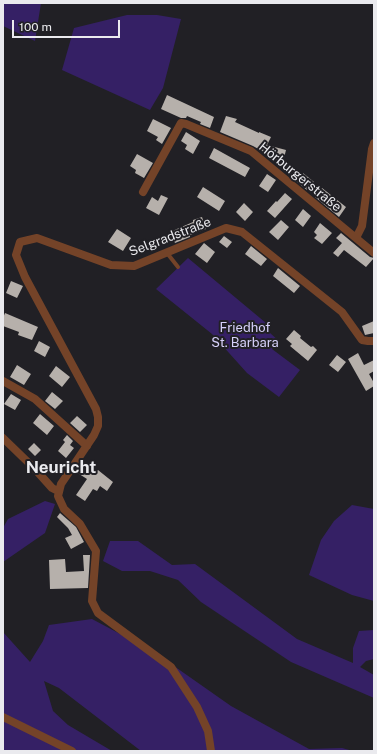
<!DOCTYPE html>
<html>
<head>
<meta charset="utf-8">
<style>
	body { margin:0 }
	#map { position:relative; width:377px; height:754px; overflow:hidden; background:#212025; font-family:"Public Sans",sans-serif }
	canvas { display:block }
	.frame { position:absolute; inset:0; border:4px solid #eaeaee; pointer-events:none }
	.scale { position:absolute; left:12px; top:20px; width:108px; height:18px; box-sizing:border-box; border:2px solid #eaeaee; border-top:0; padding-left:5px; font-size:12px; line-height:14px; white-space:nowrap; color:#eaeaee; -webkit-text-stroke:3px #212025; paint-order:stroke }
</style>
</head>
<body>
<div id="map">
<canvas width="377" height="754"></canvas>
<div class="frame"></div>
<div class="scale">100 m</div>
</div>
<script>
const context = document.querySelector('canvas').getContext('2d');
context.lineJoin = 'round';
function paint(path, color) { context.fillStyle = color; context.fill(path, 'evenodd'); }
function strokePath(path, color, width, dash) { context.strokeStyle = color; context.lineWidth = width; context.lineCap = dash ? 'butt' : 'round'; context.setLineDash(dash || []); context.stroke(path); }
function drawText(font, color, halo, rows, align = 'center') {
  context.font = font + ' "Public Sans",sans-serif'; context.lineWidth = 4; context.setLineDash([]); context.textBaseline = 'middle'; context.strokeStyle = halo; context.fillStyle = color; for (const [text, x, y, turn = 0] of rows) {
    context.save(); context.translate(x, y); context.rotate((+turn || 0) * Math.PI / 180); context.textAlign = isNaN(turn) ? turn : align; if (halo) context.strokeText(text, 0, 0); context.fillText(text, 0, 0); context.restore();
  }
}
paint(new Path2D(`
	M3,3H41L35,41L3,26Z
	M127,15H157L181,19L163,88L150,110L62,70L74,28Z
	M188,258L266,323L270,333L279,341L272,349L300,370L279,397L247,373L212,334L156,289Z
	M45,501L55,504L45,533L3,562V528L8,519Z
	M352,505L374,509V601L352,595L309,575L321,540L334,521Z
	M110,541H138L172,565L195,564L297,639L353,663V648L359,631L374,630V659L366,661L360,667L374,675V698L291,662L201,602L178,580L150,571H122L103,561Z
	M92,619L154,652L231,706L309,749L342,748L353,751H141L59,688L44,681L53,711L68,725L112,751H3V632L30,662L43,641L49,625Z`), '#352065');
paint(new Path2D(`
	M167,95L214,117L210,128L200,124L201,122L187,116L186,118H181L161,109Z
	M226,116L237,119L235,122L259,133V132L271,137L267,145L286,150L283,162L271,159V156L253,146L220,132Z
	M153,119L171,128L162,144L156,140L158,137L147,131Z
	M186,132L200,141L193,154L185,149L187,145L181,141Z
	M214,148L250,168L245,177L209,158Z
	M137,154L153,163L144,178L135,173L136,170L130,166Z
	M303,173L314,182L307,190L296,181Z
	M267,174L276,180L268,192L259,186Z
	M203,187L225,201L219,211L197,197Z
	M322,188L346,207L339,217L315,197Z
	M285,193L292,199L275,218L267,211L276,201L277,202Z
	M161,195L168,198L159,215L146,208L152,197L158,201Z
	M244,203L253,212L245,221L236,212Z
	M303,209L311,216L303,227L295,220Z
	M202,217L206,229L190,235V237L175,243L170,232L193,222V220Z
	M281,220L289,227L278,240L269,232Z
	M320,223L332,233L322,244L314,238L317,235L314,232Z
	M117,229L131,238L123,251L108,242Z
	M341,233L370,257L374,258L366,267L344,250L338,257L333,253L342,243L336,238Z
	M224,236L232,242L227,248L219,242Z
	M204,243L215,252L207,263L195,254Z
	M251,246L267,259L261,266L245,254Z
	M278,268L300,286L294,293L273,276Z
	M11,281L23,286L17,298L6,293Z
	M5,313L38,327L32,340L18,335L19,332L3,326V318Z
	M374,321V333L365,335L362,326Z
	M294,330L301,336L300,338L311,347L313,346L317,350L308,361L290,346L292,344L286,339Z
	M39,341L50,347L45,357L34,351Z
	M358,353L364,365L374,360V371L369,374L374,383V386L366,391L348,359Z
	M337,355L346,362L338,372L329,365Z
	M17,365L31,374L24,385L10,377Z
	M56,366L70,377L62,387L49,376Z
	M52,392L63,401L55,409L45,401Z
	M11,394L21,400L15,410L4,404Z
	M40,414L54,426L47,435L33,423Z
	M77,416L87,425L80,432L70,423Z
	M67,435L73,441L70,445L74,448L66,458L58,451L65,442L63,440Z
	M34,443L41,450L35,456L28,449Z
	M80,466L93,475L96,470L97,471L98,470L113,482L107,491L100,486L97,491L93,489L85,501L76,495L87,479L76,472Z
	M60,513L76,527L84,542L71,549L65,538L72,535L68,528L57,517Z
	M83,555H90L88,588L50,589L49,560L65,559L66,572L84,571Z`), '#b6b0ab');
strokePath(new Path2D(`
	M167,253L178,267`), '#744328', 4);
strokePath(new Path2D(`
	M143,192L181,123L186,124L251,151L374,253
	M356,238L362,226L372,149L374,143
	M3,381L35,399L87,446
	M3,438L35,469L52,488L58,491
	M3,717L72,751
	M211,751L208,731L197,707L171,667L98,613L92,601L96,551L80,524L64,509L58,496L61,484L94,435L98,426V417L96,409L25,277L16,255L20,242L37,238L111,265L134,266L226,228L242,232L342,312L362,340L368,341H374`), '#744328', 8);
drawText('13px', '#eaeaee', '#212025', [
	["Hörburgerstraße",300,177,39],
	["Selgradstraße",170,237,-21]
]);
drawText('13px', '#d7d1fb', '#212025', [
	["Friedhof",245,328],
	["St. Barbara",245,343]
]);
drawText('bold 17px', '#eaeaee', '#212025', [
	["Neuricht",61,468]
]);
</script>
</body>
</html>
